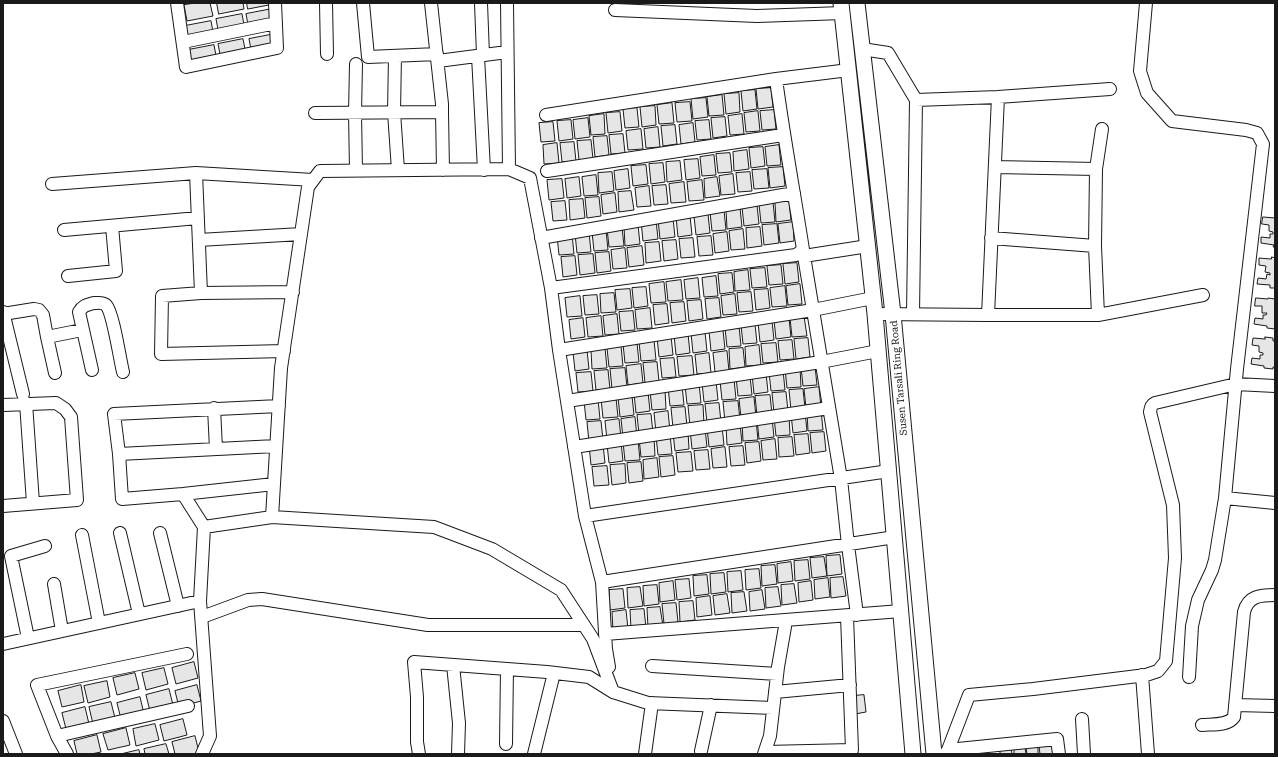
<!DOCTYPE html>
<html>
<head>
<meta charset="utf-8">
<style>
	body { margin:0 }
	#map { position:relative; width:1278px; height:757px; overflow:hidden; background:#fff; font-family:"Roboto Serif",serif }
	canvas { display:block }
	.frame { position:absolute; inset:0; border:4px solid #1a1a1a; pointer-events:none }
</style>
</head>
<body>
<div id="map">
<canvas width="1278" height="757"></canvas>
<div class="frame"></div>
</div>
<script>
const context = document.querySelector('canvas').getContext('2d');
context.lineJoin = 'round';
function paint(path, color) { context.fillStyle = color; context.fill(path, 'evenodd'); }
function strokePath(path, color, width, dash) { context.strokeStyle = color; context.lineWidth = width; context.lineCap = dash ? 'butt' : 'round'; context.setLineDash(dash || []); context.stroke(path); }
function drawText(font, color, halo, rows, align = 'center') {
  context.font = font + ' "Roboto Serif",serif'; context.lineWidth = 3; context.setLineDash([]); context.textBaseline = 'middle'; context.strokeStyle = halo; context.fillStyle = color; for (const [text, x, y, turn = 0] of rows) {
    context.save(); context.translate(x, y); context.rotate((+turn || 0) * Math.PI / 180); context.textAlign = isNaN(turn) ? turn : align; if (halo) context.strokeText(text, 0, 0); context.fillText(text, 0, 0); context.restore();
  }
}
const building = new Path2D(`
	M196,3H210L213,16L187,21L184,5Z
	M217,3H243L244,9L219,14Z
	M247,3H273L274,4L248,9Z
	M272,9L275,25L249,30L246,14Z
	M242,14L245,30L219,35L216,19Z
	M211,21L214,37L189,42L185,26Z
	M275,34L278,50L252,55L249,39Z
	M243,39L246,54L221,59L218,44Z
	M214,45L217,61L191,66L188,50Z
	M771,88L773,107L758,109L756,89Z
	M755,90L757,109L743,111L741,91Z
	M739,93L740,112L726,114L724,94Z
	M722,95L724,115L709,116L707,97Z
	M706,98L708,117L693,119L691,99Z
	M690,102L692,121L677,122L675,103Z
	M672,103L674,123L659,124L657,105Z
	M655,106L656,125L642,127L640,107Z
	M637,108L639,127L625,128L623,109Z
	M774,110L776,129L762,130L760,111Z
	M758,111L760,131L746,132L744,113Z
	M620,112L622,131L608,133L606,113Z
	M604,114L605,134L591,135L589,116Z
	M742,114L744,134L730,135L728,116Z
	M725,117L727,136L713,138L711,118Z
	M588,118L590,137L575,139L573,120Z
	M571,120L573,139L559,141L557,121Z
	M709,120L711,139L697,140L695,121Z
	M553,122L555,141L541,142L539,123Z
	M693,123L695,142L681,144L679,125Z
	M675,125L677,144L663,146L661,126Z
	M658,127L660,147L646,148L644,129Z
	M641,129L643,149L628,150L626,131Z
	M623,134L625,153L611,154L609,135Z
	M607,136L609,155L595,157L593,137Z
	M591,140L593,159L579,160L577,141Z
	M574,142L576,161L562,162L560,143Z
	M557,143L559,163L544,164L543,145Z
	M779,145L781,165L767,166L765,147Z
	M763,147L765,166L751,168L749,148Z
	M747,150L749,169L734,171L733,152Z
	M730,153L732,172L718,173L716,154Z
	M714,155L716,175L702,176L700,157Z
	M698,159L700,178L686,180L684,160Z
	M680,161L682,180L667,182L666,162Z
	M663,163L665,182L651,184L649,164Z
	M646,165L648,184L633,186L631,166Z
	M783,167L785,186L770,188L768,168Z
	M628,169L630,188L616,190L614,171Z
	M767,169L769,188L754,189L752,170Z
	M612,172L614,191L599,193L598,173Z
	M750,172L752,191L738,192L736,173Z
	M733,174L735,194L721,195L719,176Z
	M596,175L598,195L584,196L582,177Z
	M579,177L581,196L567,198L565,179Z
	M717,177L720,196L705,198L704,179Z
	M562,179L564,198L549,200L547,180Z
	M702,180L704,200L689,201L687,182Z
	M684,182L686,202L671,203L669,184Z
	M666,185L668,204L654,205L652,186Z
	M649,186L651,206L637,207L635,188Z
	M631,191L634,210L619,212L618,192Z
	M615,193L617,212L603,214L601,195Z
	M599,197L601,216L587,218L585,198Z
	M583,199L585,218L570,220L569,200Z
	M565,201L567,220L553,221L551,202Z
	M789,201L791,220L776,222L775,202Z
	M773,202L775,222L761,223L759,204Z
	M757,205L759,224L744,226L742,207Z
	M740,208L742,227L727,229L726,209Z
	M724,210L726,230L712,231L710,212Z
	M708,214L710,233L696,235L694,216Z
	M690,216L692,235L678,237L676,217Z
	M1263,217L1275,218V217V247H1273L1274,245L1261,243V237L1270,238V234H1273V232L1269,231V225L1262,224Z
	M673,218L675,237L660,239L658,219Z
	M656,220L658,239L643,241L641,221Z
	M793,222L794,241L780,243L778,224Z
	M777,224L779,243L764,245L762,225Z
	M638,225L640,244L625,246L624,226Z
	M622,227L624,246L609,247L607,228Z
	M760,227L762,246L747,248L746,228Z
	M743,229L745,249L731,250L729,231Z
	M606,230L608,250L594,251L592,232Z
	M589,232L591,252L577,253L575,234Z
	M727,232L729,251L715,253L713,234Z
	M572,234L574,254L559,255L557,236Z
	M711,236L713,255L699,256L697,237Z
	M693,238L695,257L681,258L679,239Z
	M676,240L678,259L664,261L662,241Z
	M659,242L661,261L646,263L645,243Z
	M642,246L644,265L629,267L627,248Z
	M625,248L627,268L613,269L611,250Z
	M609,252L611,271L597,273L595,253Z
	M593,254L595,273L580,275L578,255Z
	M575,256L577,275L563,277L561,257Z
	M1272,257L1275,258V288H1270V285L1257,284L1258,278L1266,279L1267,274L1270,275V273L1265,272L1266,266L1259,265V258L1271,259Z
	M797,263L799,282L785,284L783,264Z
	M781,265L783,284L769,285L767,266Z
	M765,268L767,287L752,288L750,269Z
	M748,270L750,290L735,291L734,272Z
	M732,273L734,292L720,294L718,274Z
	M716,276L718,296L704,297L702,278Z
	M698,278L700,298L686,299L684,280Z
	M681,280L683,300L668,301L666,282Z
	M664,282L666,302L651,303L649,284Z
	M800,284L802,304L788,305L786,286Z
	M785,286L787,306L772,307L770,288Z
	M646,287L648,306L634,308L632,288Z
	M630,289L632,308L617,310L615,290Z
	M768,289L770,308L756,310L754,290Z
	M751,292L753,311L739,312L737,293Z
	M614,293L616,312L601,313L600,294Z
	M735,294L737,314L723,315L721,296Z
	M597,295L599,314L585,315L583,296Z
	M580,296L582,316L567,317L565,298Z
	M719,298L721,317L707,319L705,299Z
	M1256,298L1268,299V298L1275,299V329L1267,328V326L1254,324L1255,318L1263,319V315H1266L1267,313H1262V306H1255Z
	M701,300L703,319L689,321L687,301Z
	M684,302L686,321L672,323L670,303Z
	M667,304L669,323L655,325L653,305Z
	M650,308L652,328L637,329L635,310Z
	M633,311L635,330L621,331L619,312Z
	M617,314L619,334L605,335L603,316Z
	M601,316L603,336L588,337L586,318Z
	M804,316L807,336L792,337L790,318Z
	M583,318L585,337L571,339L569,320Z
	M789,318L791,337L776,339L774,320Z
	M772,321L774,340L760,342L758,322Z
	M755,324L757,343L743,344L741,325Z
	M739,326L741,346L727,347L725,328Z
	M723,330L725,349L711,351L709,331Z
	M705,332L707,351L693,353L691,333Z
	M688,334L690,353L676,355L674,335Z
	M671,336L673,355L659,357L657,337Z
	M1265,337L1273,338V341H1275V367H1273V369L1264,368V366L1251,364L1252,358L1260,359V355H1263V353L1259,352V346L1252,345L1253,338L1265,339Z
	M808,338L810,357L796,359L794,339Z
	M654,340L656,360L641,361L639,342Z
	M792,340L794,359L780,360L778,341Z
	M637,343L639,362L625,363L623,344Z
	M776,343L778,362L763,363L761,344Z
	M759,345L761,365L746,366L745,347Z
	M621,346L623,366L609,367L607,348Z
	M605,348L607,368L592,369L591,350Z
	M743,348L745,367L730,369L729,349Z
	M587,350L589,369L575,371L573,352Z
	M727,351L729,371L715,372L713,353Z
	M709,353L711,373L697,374L695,355Z
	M692,356L694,375L679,376L677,357Z
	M674,358L676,377L662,378L660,359Z
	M657,362L659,381L645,383L643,363Z
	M641,364L643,383L628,385L626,366Z
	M815,366L817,385L803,386L801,367Z
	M800,367L801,387L787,388L785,369Z
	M625,368L627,387L612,389L610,369Z
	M608,370L610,389L596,390L594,371Z
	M783,370L785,390L771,391L769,372Z
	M591,372L593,391L578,392L576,373Z
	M766,373L768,392L754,394L752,374Z
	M750,376L752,395L738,396L736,377Z
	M734,379L736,399L722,400L720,381Z
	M716,381L718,400L704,402L702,383Z
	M699,383L701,403L687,404L685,385Z
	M682,385L684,405L670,406L668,387Z
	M819,387L821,407L806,408L804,389Z
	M803,389L805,408L791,410L789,390Z
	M665,390L666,409L652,410L650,391Z
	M648,392L650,411L636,413L634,393Z
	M786,392L788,411L774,413L772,393Z
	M770,395L772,414L757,415L755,396Z
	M632,396L634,415L620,417L618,397Z
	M754,397L756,417L741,418L739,399Z
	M616,398L618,417L603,418L601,399Z
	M598,399L600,419L586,420L584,401Z
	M738,401L740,420L725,422L723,402Z
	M719,403L721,422L707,423L705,404Z
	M703,405L704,424L690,426L688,406Z
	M685,407L687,426L673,428L671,408Z
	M821,410L823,430L808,431L807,412Z
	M668,411L670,431L656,432L654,413Z
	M805,412L807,431L793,433L791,414Z
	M651,414L653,433L639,434L637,415Z
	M789,415L790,435L776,436L774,417Z
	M635,417L637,437L623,438L621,419Z
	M772,418L774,437L759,439L757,419Z
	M619,419L621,438L607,440L605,421Z
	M756,420L758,440L743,441L742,422Z
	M601,421L603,440L589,442L587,422Z
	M740,424L742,443L727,445L726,425Z
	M722,426L724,445L709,447L707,427Z
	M705,428L707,447L692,449L690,429Z
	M688,432L689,449L675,451L673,433Z
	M824,432L826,451L812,453L810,433Z
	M670,434L672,454L658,455L656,436Z
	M808,434L810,453L796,455L794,435Z
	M654,437L655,456L641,457L639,438Z
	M792,437L794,456L779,457L778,438Z
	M775,439L777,459L763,460L761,441Z
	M638,440L640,460L625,461L623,442Z
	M621,442L623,461L609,463L607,444Z
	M759,442L761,461L747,463L745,443Z
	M603,444L605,463L591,465L589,445Z
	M743,446L745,465L731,466L729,447Z
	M725,447L727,467L713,468L711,449Z
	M708,450L710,469L696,470L694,451Z
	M691,452L693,471L678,472L676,453Z
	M673,456L675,475L661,477L659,457Z
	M657,458L659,477L644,479L643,460Z
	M641,462L643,481L629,483L627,463Z
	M625,464L626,483L612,485L610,465Z
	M607,466L609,485L594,486L592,467Z
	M840,555L842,574L827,576L826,556Z
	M824,557L827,576L812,578L810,558Z
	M808,560L810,579L795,581L794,561Z
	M791,562L793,581L778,583L777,564Z
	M775,565L777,584L762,586L761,566Z
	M759,569L761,588L746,590L745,570Z
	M741,571L743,590L728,592L727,572Z
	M724,573L726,592L711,594L710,574Z
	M707,575L709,594L694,596L693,576Z
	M843,577L846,596L831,598L830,578Z
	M828,578L830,597L815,599L814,580Z
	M689,579L691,598L677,600L675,580Z
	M673,581L675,600L660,602L659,583Z
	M811,581L813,600L799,602L798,583Z
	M794,584L797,603L782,605L781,585Z
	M657,585L659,604L644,606L643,586Z
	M640,587L643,606L628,608L627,588Z
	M778,587L781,606L766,608L765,588Z
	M623,589L625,608L610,610L609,590Z
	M762,590L765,609L750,611L749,592Z
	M744,592L747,611L732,613L731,593Z
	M727,594L730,613L715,615L713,596Z
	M710,596L712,615L697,617L696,598Z
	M693,601L695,620L680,622L679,602Z
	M676,603L678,622L664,624L662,604Z
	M660,607L663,626L648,628L647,608Z
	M644,609L646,628L631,629L630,610Z
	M626,610L628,629L613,631L612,612Z
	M194,662L198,678L176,684L172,668Z
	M164,668L168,684L146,690L142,673Z
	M135,673L139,689L117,695L113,678Z
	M107,681L110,697L88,703L84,686Z
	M81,685L84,702L62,707L58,691Z
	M197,685L201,701L179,707L175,691Z
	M169,689L173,705L150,711L146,695Z
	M864,695L866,712L855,714L853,696Z
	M140,697L144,714L121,719L117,703Z
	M111,702L115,718L93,724L89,707Z
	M85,707L89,724L66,729L62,713Z
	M183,719L187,735L164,741L160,725Z
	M155,724L159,740L136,746L133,729Z
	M126,728L130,745L108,750L103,734Z
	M97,735L101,752L91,754H77L74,741Z
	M195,736L199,752L193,754H175L172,742Z
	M166,744L169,754H145L144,749Z
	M1055,744L1056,754H1040L1039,746Z
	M1038,745V754H1027L1026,747Z
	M1011,748L1012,754H1000V750Z
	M1025,748L1026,754H1014V749Z
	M139,750L140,754H121Z`);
paint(building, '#e6e6e6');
strokePath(building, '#1a1a1a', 1);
const minor = new Path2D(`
	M177,3L186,67L277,48L275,3
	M326,3L327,54
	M363,3L368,57L437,54
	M481,3L483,55
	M1146,3L1140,71L1147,93L1172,121L1246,130L1257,133L1263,144L1237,369L1225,498L1275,503
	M615,10L757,16L843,13
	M183,42L276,23
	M862,49L888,53L916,100L998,97L988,315L875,314
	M395,56L394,112L398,170
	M478,56L484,170
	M438,61L507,52
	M998,97L1110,89
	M442,112L443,170
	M315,113L442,112V104L431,3
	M546,115L776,79L849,70
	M995,167L1096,169
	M509,169L530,178L551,288L559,350L585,516L889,471
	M356,170L355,113L356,64
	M547,171L783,135
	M52,184L196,173
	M64,230L198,218
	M541,238L794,193
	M991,238L1095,246
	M199,240L301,234
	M68,276L116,271L112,226
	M551,288L796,255L800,252L804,256C795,197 784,139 776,79
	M293,292L201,293L196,173L313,180
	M201,293L162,296L161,354L284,351
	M3,312L23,394
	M3,314L34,309L39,310L43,315L47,337L82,330
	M913,314L916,100
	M988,315H1098L1203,295
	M1098,315L1095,246L1096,169L1102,129
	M47,337L55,373
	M559,350L813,310L873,298
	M92,370L79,312C83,305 87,305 94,303C98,303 103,302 106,305C113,312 120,360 123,372
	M567,401L821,362L878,351
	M26,403L33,503
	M3,405L56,403L65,409L71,417L77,500L3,506
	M214,408L216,449
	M574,447L829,408
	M119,454L276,446
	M183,494L274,484
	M585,516L602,582L606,649L609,667
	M272,517L434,527L492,549L561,590L593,639L613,692
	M204,527L183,494L122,499L119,454L114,414L279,406
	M120,533L139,614
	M160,533L178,606
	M82,535L99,623
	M602,582L895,537
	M54,584L62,631
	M857,615L848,545L841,479L804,256L868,246
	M202,617L248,600L262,599L428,625H584
	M605,634L901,611
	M28,638L11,556L45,546
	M3,644L200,601
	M453,665L459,723L458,754
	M652,666L777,674
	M1142,675L1148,754
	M1189,677L1192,626L1198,600L1212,570L1215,560L1225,498
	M775,692L850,685
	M1235,705L1275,706
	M1082,719L1084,754
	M3,721L16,754
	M1202,725C1212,724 1228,726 1234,717L1244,612C1248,596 1260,595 1275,595
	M57,736L188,706
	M506,744L507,669
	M948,750L1057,739L1059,754
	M701,751L711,705
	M765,752L852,750L847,616
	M67,754L57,736L37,685L187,654
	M202,754L210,736L200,601L204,527L272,517L281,368L308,187L320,171L509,169L507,3
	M419,754L417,742V697L414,662L547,672L589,677L613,692L648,703L773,708
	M534,754L554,673
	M645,754L652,703
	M764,754L770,736L778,667L786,621
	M945,754L948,750L969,695L1033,689L1146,675L1158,671L1166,661L1175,558L1173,505L1150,412C1151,407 1151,405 1155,403L1236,384L1275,386`);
const major = new Path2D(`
	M841,3L875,314L913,754
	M857,3L893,314L934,754`);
strokePath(minor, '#1a1a1a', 14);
strokePath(major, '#1a1a1a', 17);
strokePath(minor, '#fff', 12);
strokePath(major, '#fff', 15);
drawText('10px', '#1a1a1a', '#fff', [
	["Susen Tarsali Ring Road",899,378,-95]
]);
</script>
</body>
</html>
